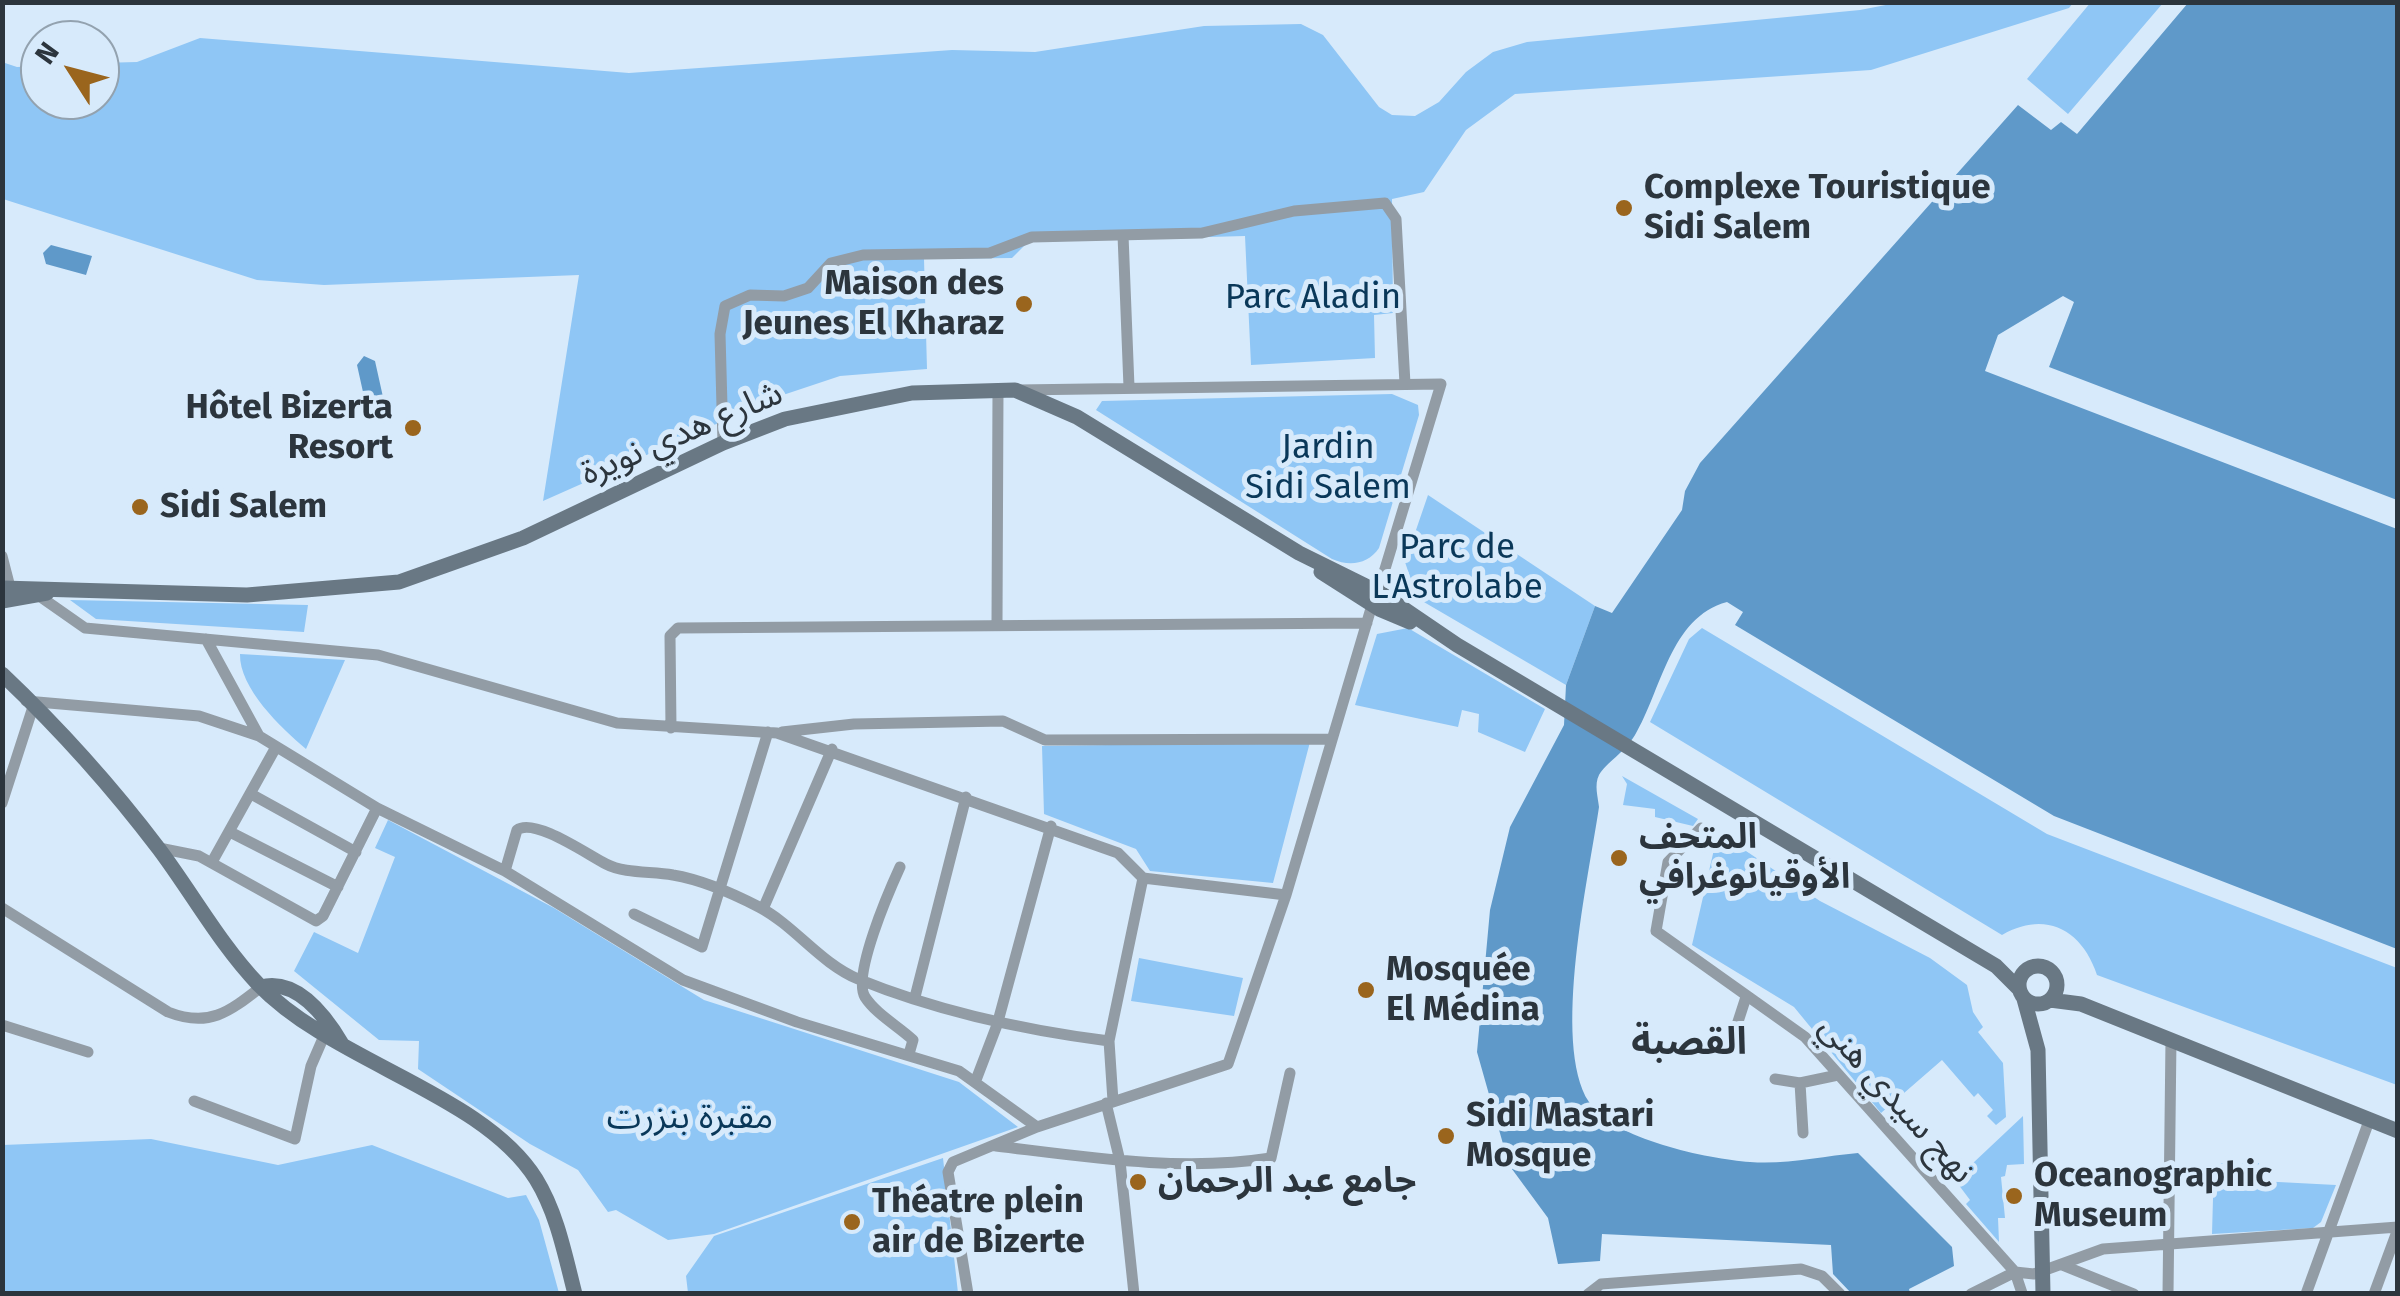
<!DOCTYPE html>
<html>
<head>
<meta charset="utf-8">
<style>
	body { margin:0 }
	#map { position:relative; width:2400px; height:1296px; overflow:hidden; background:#d7eafb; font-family:"Fira Sans",sans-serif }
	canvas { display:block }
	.frame { position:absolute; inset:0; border:5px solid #2c353d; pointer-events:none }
	.north { position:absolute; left:20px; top:20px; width:100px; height:100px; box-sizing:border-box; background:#d7eafb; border:2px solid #93a2af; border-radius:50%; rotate:306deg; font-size:28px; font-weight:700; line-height:40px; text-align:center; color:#2c353d }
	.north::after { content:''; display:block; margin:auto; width:35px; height:45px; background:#9a651d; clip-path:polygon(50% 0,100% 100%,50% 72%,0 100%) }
</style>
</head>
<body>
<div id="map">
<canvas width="2400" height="1296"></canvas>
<div class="frame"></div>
<div class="north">N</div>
</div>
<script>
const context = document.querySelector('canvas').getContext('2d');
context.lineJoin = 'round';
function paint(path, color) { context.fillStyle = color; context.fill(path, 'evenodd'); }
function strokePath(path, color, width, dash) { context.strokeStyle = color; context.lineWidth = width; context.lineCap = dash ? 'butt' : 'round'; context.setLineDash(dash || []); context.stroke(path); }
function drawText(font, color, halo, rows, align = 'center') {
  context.font = font + ' "Fira Sans","Noto Sans Arabic",sans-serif'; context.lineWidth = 10; context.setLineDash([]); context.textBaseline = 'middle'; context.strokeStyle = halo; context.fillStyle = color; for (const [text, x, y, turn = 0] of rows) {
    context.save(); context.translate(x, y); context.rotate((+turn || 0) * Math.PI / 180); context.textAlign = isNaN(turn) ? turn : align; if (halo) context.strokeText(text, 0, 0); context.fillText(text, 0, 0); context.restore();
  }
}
paint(new Path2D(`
	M2091,2L2163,3L2068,114L2027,79Z
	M1896,3H2073L2069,8L1871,70L1515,94L1466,130L1424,192L1392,199L1393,313L1374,315L1375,358L1251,365L1245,236L1028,242L1012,258L924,259L927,369L840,376L777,397L543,501L579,275L324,285L257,280L3,199L2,62L17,67L40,66V100H100V63L137,62L200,38L629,73L952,50L1035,52L1204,26L1301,24L1323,35L1379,107L1392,115L1415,116L1439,102L1466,72L1493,52L1527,42L1860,10Z
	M1392,394L1418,405L1419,415L1379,548C1368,564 1350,567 1332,559L1096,410L1102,401Z
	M1428,495L1595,606L1566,685L1417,598L1405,562Z
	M70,600L308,605L304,632L96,619Z
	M1408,628L1545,709L1525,752L1478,732L1479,714L1462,710L1458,727L1355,705L1377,634Z
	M1702,628L2047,834L2397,968V1085L2097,975C2082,930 2046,910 2002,935L1650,722L1689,639Z
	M240,654L345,660L306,749C281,728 239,688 240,654Z
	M1310,742L1273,883L1150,871L1136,849L1044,814L1042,746Z
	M1622,776L1698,819L1693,826L1655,817V809L1623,805L1627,784Z
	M388,820L554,908L704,1000L959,1082L1018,1127L714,1234L668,1240L616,1210L608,1212L578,1170L530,1144L418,1069L419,1041L379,1040L294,971L314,932L358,953L395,857L375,848Z
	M1718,832L1820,901L1930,958L1967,985L1973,1012L1983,1027L1978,1032L2003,1063L2006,1117L1996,1125L1987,1116L1993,1110L1978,1093L1974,1097L1942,1060L1881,1113L1794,1007L1692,945Z
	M1139,958L1243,978L1234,1016L1131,1001Z
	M2023,1116L2024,1164L2007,1165L2005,1176L2001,1177L2005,1218H1998L1999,1242L1966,1204L1970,1200L1955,1180Z
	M151,1139L278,1165L372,1145L508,1198L526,1195L539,1220L559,1293H3V1145Z
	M943,1158L958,1293H688L686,1276L714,1236Z
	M2214,1163H2259V1181L2336,1185L2321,1222L2313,1228L2212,1234Z`), '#8fc6f5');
paint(new Path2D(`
	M2188,3H2397V500L2049,367L2074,302L2063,296L1998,335L1985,371L2397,529V949L2054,816L1735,625L1743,612L1727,602C1670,617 1661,692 1635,735C1625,752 1606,763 1599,775C1594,785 1598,797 1599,807C1589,876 1551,1043 1589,1102C1612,1139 1708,1159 1750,1162C1785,1165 1823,1156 1858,1153L1952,1247L1954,1266L1909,1289L1910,1293H1851L1833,1274L1831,1245L1602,1234L1600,1261L1558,1264L1548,1218L1509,1165L1477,1052L1490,910L1510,827L1564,725L1566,685L1595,606L1612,613L1682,510L1685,491L1700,463L2018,105L2051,130L2061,122L2077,134Z
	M51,245L92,256L86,275L46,264L43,253Z
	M364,356L375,361L383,397L375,406L365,401L357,365Z`), '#5f99c9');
strokePath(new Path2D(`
	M1123,235L1129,387
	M1018,390L1441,384L1378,592
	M723,443L720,334L725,306L750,295L784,296L808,288L831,263L863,255L990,253L1032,237L1202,233L1294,211L1385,203L1396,219L1405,384
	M2,556L11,591
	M35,593L85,628L378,655L617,723L777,733L1118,853L1143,878L1109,1041L1113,1101
	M997,622L998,390
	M206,639L259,736
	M26,701L199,716L259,736L377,808L505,871L683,980L797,1022L959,1071L1037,1127
	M671,728L670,636L678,628L1367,623
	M782,732L854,724L1003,721L1045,740L1331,739
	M251,794L356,852
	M2,803L33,707
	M1701,828L1668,862L1656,931L1805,1037L2015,1272L2022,1293
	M230,832L338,887
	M159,848L199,856L316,921L323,916L377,808
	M212,862L276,747
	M900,867C889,891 852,976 865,997C876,1014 898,1026 913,1040L909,1054
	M505,871L517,830C534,817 588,855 606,864C625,874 652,871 673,875C703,880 732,893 759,907C795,926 820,963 858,979C939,1012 1023,1030 1109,1041
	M1143,878L1286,895
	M2,908L168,1012C209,1028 229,1012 261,987
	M763,909L832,749
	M634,914L702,947L768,732
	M915,997L966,797
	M2,1025L88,1052
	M1714,1035L1734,1034L1746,997
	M1775,1079L1800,1083L1838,1075
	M976,1080L997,1025L1051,826
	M1800,1083L1803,1133
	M194,1101L295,1139L311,1066L324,1036
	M1106,1103L1120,1161L1134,1294
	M996,1146C1087,1157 1180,1172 1271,1158L1290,1073
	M2062,1265L2134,1294
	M2034,1274L2103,1249L2398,1227
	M968,1294L948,1172L953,1162L1037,1127L1228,1064L1286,895L1372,605
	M1588,1294L1601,1284L1801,1269L1822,1276L1840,1294
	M1971,1294L2015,1272L2034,1274
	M2168,1294L2171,1039
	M2306,1294L2369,1121
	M2374,1294L2398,1229`), '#929ca5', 11);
strokePath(new Path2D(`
	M1321,572L1379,609L1410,622
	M2,588L247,595L399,582L523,538L723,443L785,419L912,393L1015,390L1077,417L1299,553L1382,594L1457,645L1996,966L2019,989
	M2,601L47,593
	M2,674C58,727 112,787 159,849C192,893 220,944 258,984C334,1063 482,1093 536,1179C557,1213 565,1255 575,1294
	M2019 985a19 19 0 1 1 38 0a19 19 0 1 1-38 0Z
	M261,987C297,978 326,1017 342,1044
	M2024,999L2038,1050L2043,1294
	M2050,1000L2081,1004L2398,1131`), '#697884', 15);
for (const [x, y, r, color] of [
	[1624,208,10,"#9a651d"],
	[1024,304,10,"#9a651d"],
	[413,428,10,"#9a651d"],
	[140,507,10,"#9a651d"],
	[1619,858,10,"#9a651d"],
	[1366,990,10,"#9a651d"],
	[1446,1136,10,"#9a651d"],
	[1138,1182,10,"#9a651d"],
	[2014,1196,10,"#9a651d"],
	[852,1222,10,"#9a651d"]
]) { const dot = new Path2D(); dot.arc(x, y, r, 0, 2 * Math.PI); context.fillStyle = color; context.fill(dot); strokePath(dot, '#d7eafb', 4); }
drawText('bold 35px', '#2c353d', '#d7eafb', [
	["Complexe Touristique",1644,188],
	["Sidi Salem",1644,228],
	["Maison des",1004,284,"right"],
	["Jeunes El Kharaz",1004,324,"right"],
	["Hôtel Bizerta",393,408,"right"],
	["Resort",393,448,"right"],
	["Sidi Salem",160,507],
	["المتحف",1639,838],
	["الأوقيانوغرافي",1639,878],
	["Mosquée",1386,970],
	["El Médina",1386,1010],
	["Sidi Mastari",1466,1116],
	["Mosque",1466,1156],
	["Oceanographic",2034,1176],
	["Museum",2034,1216],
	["جامع عبد الرحمان",1158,1182],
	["Théatre plein",872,1202],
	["air de Bizerte",872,1242]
], 'left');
drawText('35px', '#0a3859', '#d7eafb', [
	["Parc Aladin",1313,298],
	["Jardin",1328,448],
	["Sidi Salem",1328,488],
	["Parc de",1457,548],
	["L'Astrolabe",1457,588],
	["مقبرة بنزرت",690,1118]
]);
drawText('35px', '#2c353d', '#d7eafb', [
	["شارع هدي نويرة",682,434,-23],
	["نهج سيدي هني",1896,1100,48]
]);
drawText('bold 38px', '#2c353d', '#d7eafb', [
	["القصبة",1689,1043]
]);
</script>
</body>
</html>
